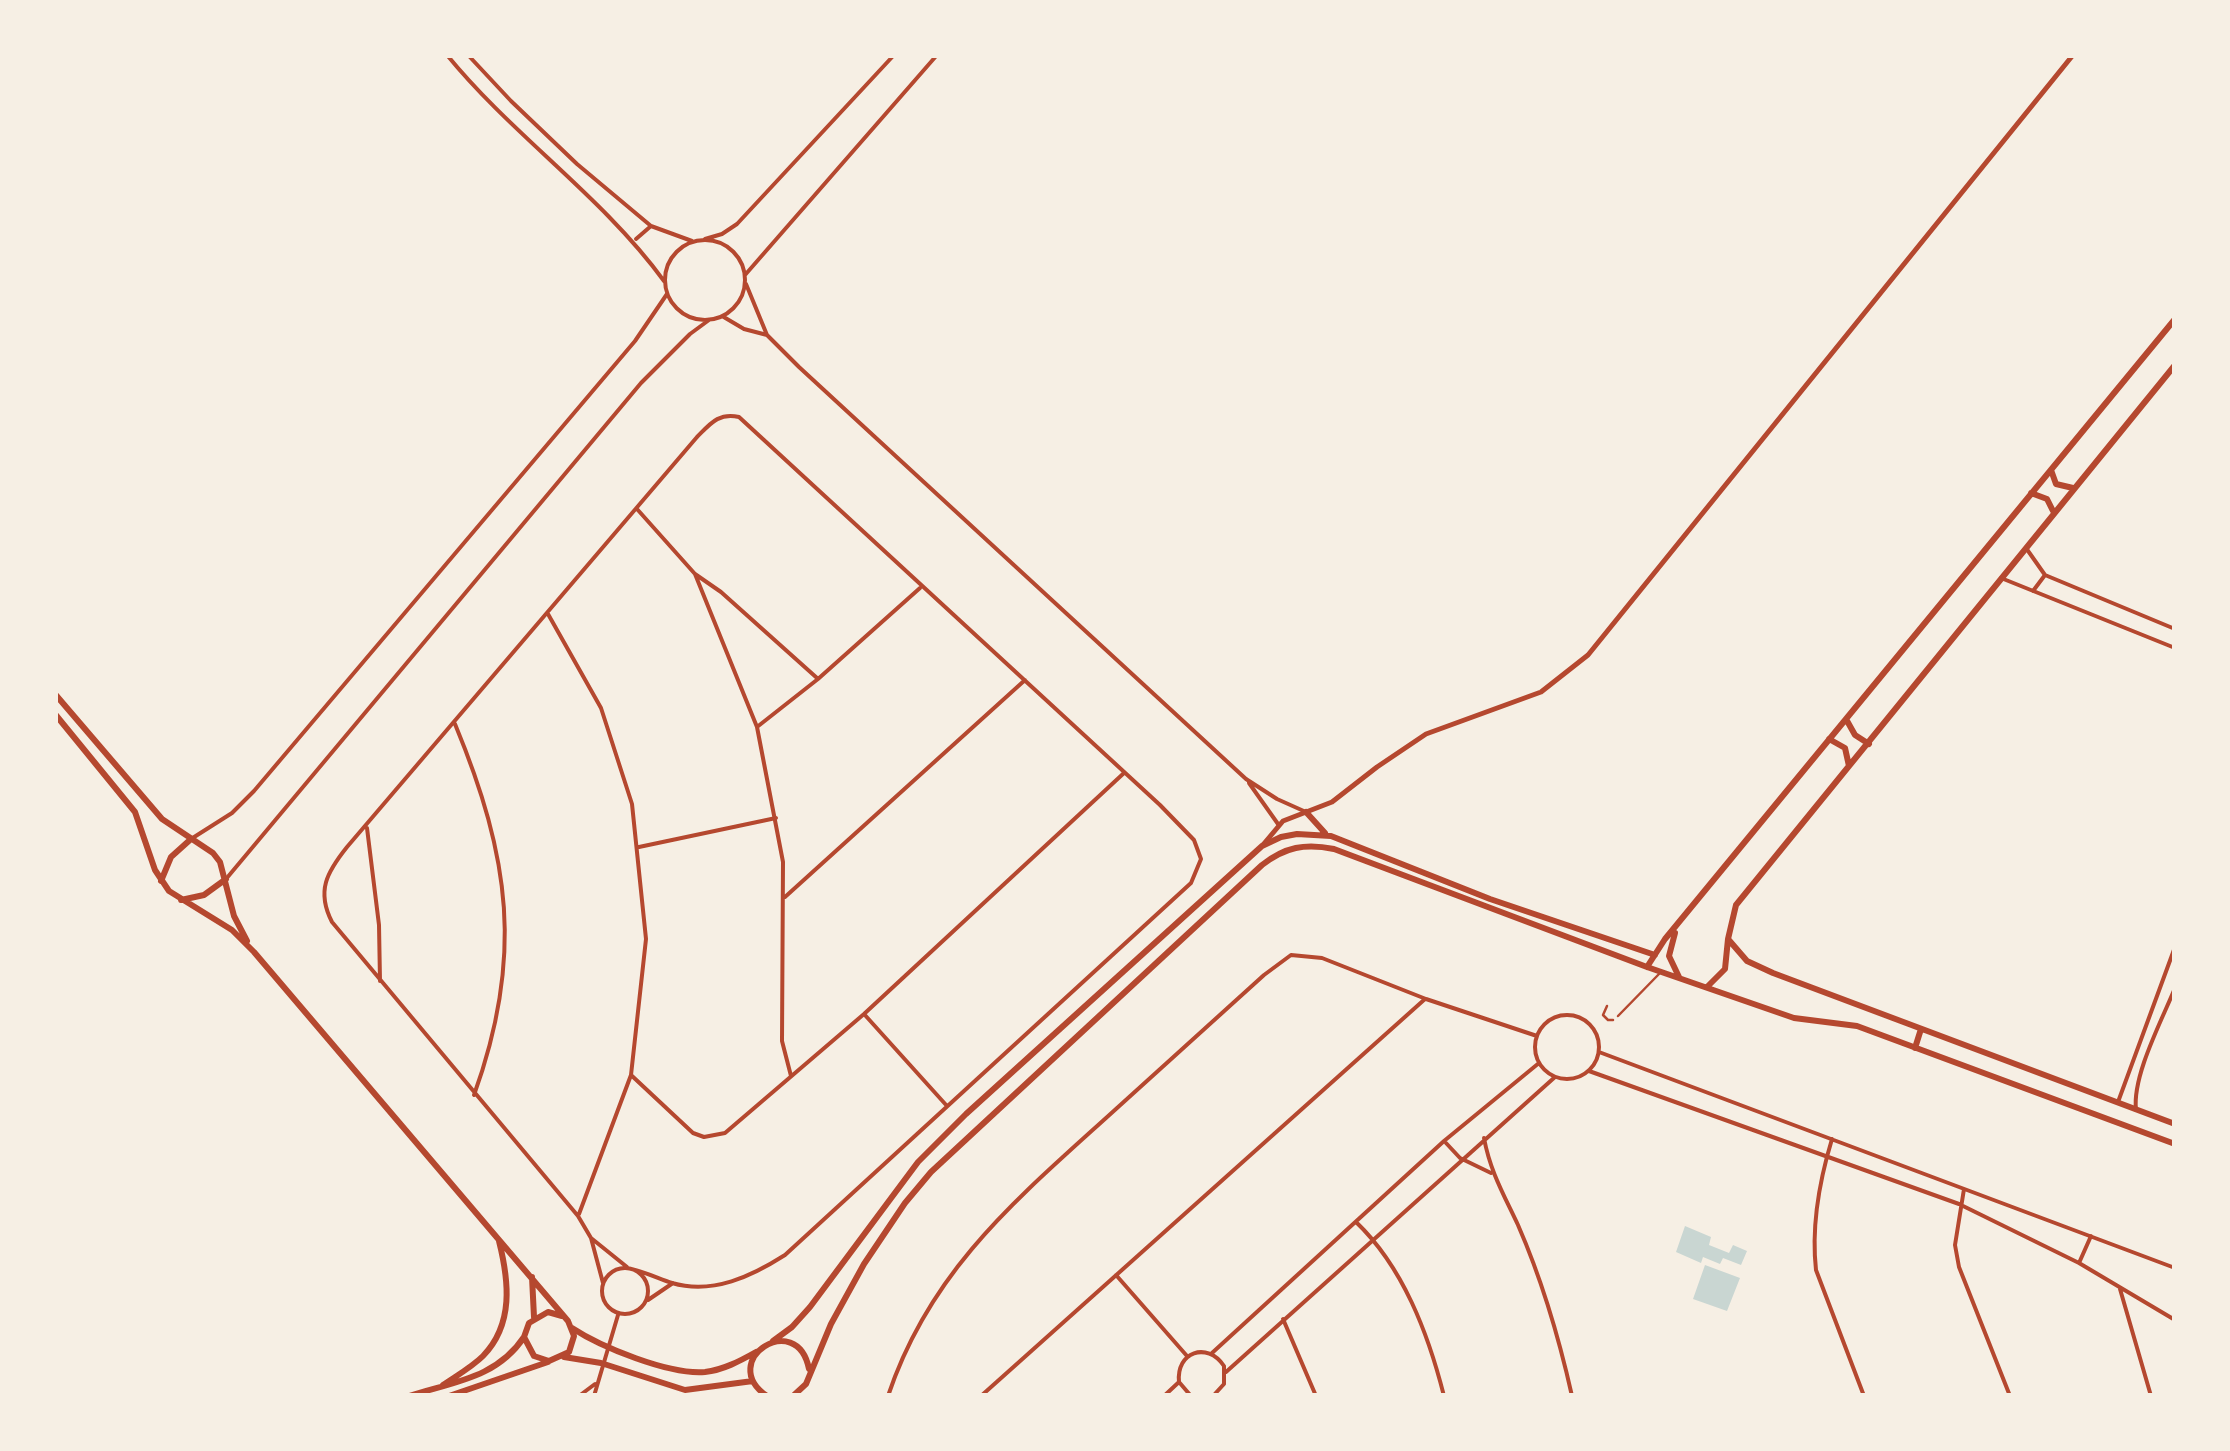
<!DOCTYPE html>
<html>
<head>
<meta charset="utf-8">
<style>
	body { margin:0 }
	#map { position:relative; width:2230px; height:1451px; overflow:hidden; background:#f6efe4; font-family:"PT Sans Narrow",sans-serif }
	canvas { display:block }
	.frame { position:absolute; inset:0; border:58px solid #f6efe4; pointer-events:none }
</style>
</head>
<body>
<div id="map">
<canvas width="2230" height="1451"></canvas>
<div class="frame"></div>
</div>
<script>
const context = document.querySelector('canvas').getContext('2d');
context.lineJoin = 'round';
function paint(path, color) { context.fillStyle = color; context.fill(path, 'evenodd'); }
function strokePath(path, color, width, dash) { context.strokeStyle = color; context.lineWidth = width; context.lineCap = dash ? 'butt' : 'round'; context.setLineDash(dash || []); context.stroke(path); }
paint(new Path2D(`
	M1685,1226L1711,1237L1709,1245L1729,1253L1733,1245L1747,1251L1741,1265L1723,1258L1720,1264L1703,1257L1701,1263L1676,1252Z
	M1705,1265L1740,1278L1727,1311L1693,1299Z`), '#c9d6d2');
strokePath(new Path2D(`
	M1607,1006L1603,1015L1608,1020H1613
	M1618,1016L1659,974`), '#b5482f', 2.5);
strokePath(new Path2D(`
	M447,55C513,136 602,196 664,281
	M468,55L511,101L577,164L651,226L692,241
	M636,239L651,226
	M705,239L722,234L737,224L894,55
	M665 280a40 40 0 1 1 80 0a40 40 0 1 1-80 0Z
	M745,275L937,55
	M746,284L767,335L799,367L1246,779L1277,799L1306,812
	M722,316L744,329L767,335
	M637,509L695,574L757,727L783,862L782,1041L791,1076
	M2026,548L2045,575L2175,629
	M695,574L721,592L817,678
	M2001,578L2175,648
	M2033,591L2045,575
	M548,614L601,708L632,804L646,939L631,1075L579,1214
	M455,724C510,857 524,957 474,1095
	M757,727L818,679L920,588
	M1249,783L1278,824
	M367,828L379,925L380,981
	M191,839L232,813L254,791L635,341L667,294
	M639,847L776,818
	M226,879L641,383L690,334L709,320
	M785,897L1025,680
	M864,1014L947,1106
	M1535 1047a32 32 0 1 1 64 0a32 32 0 1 1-64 0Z
	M1599,1052L2175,1268
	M1589,1071L1959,1204L2079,1263L2175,1320
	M631,1075L693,1133L704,1137L725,1133L864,1014L1124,773
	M2118,1102L2175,947
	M2136,1110C2132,1076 2162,1020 2175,988
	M1484,1138C1490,1171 1504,1195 1518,1225C1542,1280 1559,1338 1572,1396
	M1832,1139C1819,1182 1811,1225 1816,1270L1864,1396
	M1446,1143L1460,1158L1491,1173
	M1964,1189L1955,1245L1959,1267L2010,1396
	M1356,1222C1403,1267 1428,1333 1444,1396
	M591,1238L627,1267
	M2079,1263L2091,1236
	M602 1291a23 23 0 1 1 46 0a23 23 0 1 1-46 0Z
	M1116,1275L1187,1356
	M603,1283L591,1238L578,1216L332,922C316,891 327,872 347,847L697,437C710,424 719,412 739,417L1160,805L1194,840L1201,859L1191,883L785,1255C752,1276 713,1295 672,1283C660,1279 647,1273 635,1270
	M2120,1289L2151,1396
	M648,1300L673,1283
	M1283,1319L1316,1396
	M1212,1353L1444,1141L1539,1063
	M1226,1372L1555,1077
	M579,1396L595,1384
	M594,1396L618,1315
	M888,1396C929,1273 1013,1202 1106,1118C1159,1070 1211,1023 1264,975L1291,955L1322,958L1426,999L1537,1036
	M981,1396L1425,999
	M1164,1396L1179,1382
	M1191,1396L1179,1382C1176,1352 1207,1341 1224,1366V1384L1213,1396`), '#b5482f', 4);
strokePath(new Path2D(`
	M1262,846L1283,821L1332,802L1377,767L1426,734L1541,692L1588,655L2073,55`), '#b5482f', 5);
strokePath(new Path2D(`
	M2175,365L1736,905L1728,939L1747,961L1773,973L2175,1124
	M2051,470L2056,484L2073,488
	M2031,493L2047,499L2053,511
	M55,694L162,819L213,853L220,862L234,916L247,941
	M55,714L135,812L155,870L169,891L232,930L254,952L568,1321L574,1336L569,1352L549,1361L534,1356L524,1337L529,1323L548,1312L562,1316
	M1846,719L1855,735L1869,744
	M1829,739L1845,748L1849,766
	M1306,812L1325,833
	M161,881L171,857L191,839
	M181,900L204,895L226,879
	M1675,933L1669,956L1679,977
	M1647,967L1665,939L2175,319
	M1708,986L1725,969L1728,939
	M1915,1048L1921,1029
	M532,1277L534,1317
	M572,1328C601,1347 669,1375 705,1372C723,1370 740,1361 756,1352
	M773,1341L792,1327L810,1307L918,1162L966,1114L1262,846L1281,837L1297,834L1331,836L1490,899L1655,955
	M564,1357L601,1363L685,1390L753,1381
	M443,1385C456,1376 472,1367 483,1356C514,1324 509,1281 499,1241
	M409,1396C453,1382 497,1378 524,1337
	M449,1396L548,1362
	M767,1396C716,1361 797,1308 809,1369
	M793,1396L806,1384L831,1324L864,1264L905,1203L931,1172L1262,865C1285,847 1305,843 1334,849L1647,967L1794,1018L1857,1026L2175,1144`), '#b5482f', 6);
</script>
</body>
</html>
